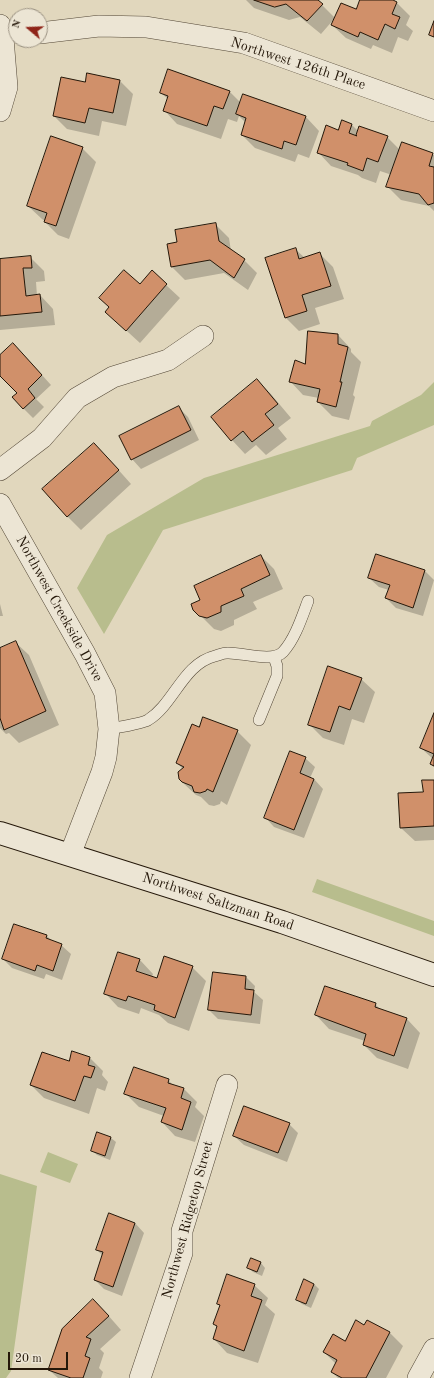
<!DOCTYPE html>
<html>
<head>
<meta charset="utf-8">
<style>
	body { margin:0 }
	#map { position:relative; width:434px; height:1378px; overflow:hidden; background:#e1d7bd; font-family:"Old Standard TT",serif }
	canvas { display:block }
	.north { position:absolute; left:8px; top:8px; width:40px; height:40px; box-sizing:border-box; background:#ece5d4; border:1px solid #9c9383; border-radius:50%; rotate:289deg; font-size:11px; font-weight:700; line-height:16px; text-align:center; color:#241709 }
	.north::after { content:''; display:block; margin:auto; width:14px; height:18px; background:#8f2418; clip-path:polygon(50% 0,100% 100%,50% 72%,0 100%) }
	.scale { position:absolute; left:8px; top:1352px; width:60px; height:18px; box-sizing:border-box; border:2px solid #241709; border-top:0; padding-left:5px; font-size:12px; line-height:14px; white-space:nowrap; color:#241709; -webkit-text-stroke:3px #ece5d4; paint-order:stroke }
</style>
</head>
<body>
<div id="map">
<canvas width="434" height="1378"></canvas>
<div class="north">N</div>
<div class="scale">20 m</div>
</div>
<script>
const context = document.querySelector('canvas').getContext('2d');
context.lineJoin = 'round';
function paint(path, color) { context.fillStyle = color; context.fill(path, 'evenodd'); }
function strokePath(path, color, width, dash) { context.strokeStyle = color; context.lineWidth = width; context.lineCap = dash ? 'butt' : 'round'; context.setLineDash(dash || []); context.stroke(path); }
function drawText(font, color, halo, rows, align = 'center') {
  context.font = font + ' "Old Standard TT",serif'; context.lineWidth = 3; context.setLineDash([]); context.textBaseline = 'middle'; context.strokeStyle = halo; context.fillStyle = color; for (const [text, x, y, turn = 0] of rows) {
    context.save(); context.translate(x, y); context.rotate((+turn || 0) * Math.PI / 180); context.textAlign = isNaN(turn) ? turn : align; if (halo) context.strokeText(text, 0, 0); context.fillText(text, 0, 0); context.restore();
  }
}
paint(new Path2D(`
	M434,382V425L357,458L352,470L163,530L104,634L77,588L107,535L204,478L370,426L372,421L421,395Z
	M317,879L434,921V936L312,892Z
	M48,1152L78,1164L70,1183L40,1172Z
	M0,1174L37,1186L11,1371L6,1378H0Z`), '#b8bd8d');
paint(new Path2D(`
	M246,0H317L335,18L356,10L361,0H391L396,2L410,16L406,25L413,31L408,41L398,37L392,53L373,45L371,49L346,38L332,25L334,19L321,34L300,17L289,20L254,8Z
	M120,81L133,94L126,126L102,121L99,136L67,129L54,116L86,83Z
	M229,91L241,103L306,117L319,131L309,158L298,154L295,162L255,148L242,135L246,123L239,116L237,122L228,119L221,139L177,124L164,110L168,99L161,93Z
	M352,125L358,131L387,137L400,150L402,144L434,155V211L429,206L401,200L388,187L392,175L380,171L376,183L362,178L358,175L331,166L318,152L339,131Z
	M82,148L96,162L69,239L58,235L45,222V221L42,219L28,206Z
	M215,224L229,238L231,251L244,260L257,273L248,290L224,273L185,280L172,267L179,242Z
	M295,249L305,258L320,254L333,267L344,299L315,308L320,324L299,331L285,317Z
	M30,257L44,271L45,281L36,282L37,296L40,295L53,309L55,325L0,330V260Z
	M152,272L180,298L140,343L106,312L110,308L100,298L140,285Z
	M338,335L351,349V352L361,362L353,395L355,397L349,420L332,416L318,402L319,398L303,395L290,381Z
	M22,353L51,385L36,399L44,407L33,418L23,408L19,393L0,374V356Z
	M257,380L270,393L291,418L278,428L287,439L266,455L256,445L245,454L232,440L213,417Z
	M178,407L188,417L199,440L141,469L132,459Z
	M107,457L131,484L81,530L67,516Z
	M377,555L425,571L434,580L423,616L396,608L386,598L389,590L379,587L369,578Z
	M261,556L274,569L283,589L253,602L257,609L234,620V625L221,631L214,629L194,609L201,600Z
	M0,604L3,616H0Z
	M15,642L29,655L59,725L19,743L9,733L6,734L0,728V649Z
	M361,679L375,692L364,723L352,719L344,745L323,738L309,724Z
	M434,716V767L431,764L433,759L421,748Z
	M200,728L237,731L251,745L227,805L221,801L220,804L214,806L209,805L201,797L196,795L182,782L183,769L177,763Z
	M305,758L315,767L310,778L314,779L323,789L304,838L274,827L265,817Z
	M434,781V840L415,841L401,828L399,794L424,793Z
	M14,925L47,936L52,941L61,945L71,954L62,980L46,974L44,979L12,968L3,959Z
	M119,953L140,960L153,974L152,977L157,979L192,967L206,981L189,1031L168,1023L159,1015L141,1008L139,1014L118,1007L105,993Z
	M246,977L255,986L254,992L263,1000L260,1024L218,1019L209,1010Z
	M375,1004L382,1011L407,1019L420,1033L408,1069L377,1058L364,1045L365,1041L329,1029L316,1015Z
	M73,1052L90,1058L103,1071L102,1075L108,1082L105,1091L97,1088L89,1114L44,1098L31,1085L69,1063Z
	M168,1080L174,1086L184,1089L197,1102L195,1107L204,1116L195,1142L175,1136L162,1122L164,1116L139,1107L126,1094Z
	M289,1124L298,1133L287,1162L244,1145L234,1136Z
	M98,1133L111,1138L116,1142L110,1160L97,1155L92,1150Z
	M135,1223L144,1233L122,1296L104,1289L95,1280L103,1256L97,1250Z
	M252,1260L261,1263L265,1268L262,1276L253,1272L248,1267Z
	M305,1281L314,1284L319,1289L311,1308L302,1304L297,1299Z
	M254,1285L268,1298L265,1305L275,1314L258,1363L227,1353L214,1339L218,1328L214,1324L221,1306L218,1304Z
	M107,1314L121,1330L100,1349L104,1353L99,1368L103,1372L101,1378H58L49,1370Z
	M365,1326L389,1332L403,1346L386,1378H338L332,1372L336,1364L324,1352L346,1342Z`), '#0003');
const building = new Path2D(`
	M254,0H318L323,4L307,21L286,4L275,7Z
	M360,0H393L397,2L392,14L400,17L395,29L385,24L378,40L360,32L358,37L331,25L341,3L356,9Z
	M434,21V37L429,35Z
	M168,69L230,91L223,109L214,106L207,126L163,111L168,96L160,93Z
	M87,73L120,80L113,113L89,108L85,123L53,116L61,77L85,82Z
	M243,94L306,116L296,145L284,141L282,149L241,135L246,118L236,114Z
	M342,120L352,124L349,133L357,136L356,135L359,126L388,136L378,162L367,158L363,171L347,165L348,163L317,153L326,125L338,130Z
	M51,136L83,147L56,226L44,222L47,213L27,206Z
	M402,142L433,153L429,166L434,167V203L428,205L419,194L386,187Z
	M216,223L219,241L245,259L234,278L210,260L171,267L167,244L177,242L175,230Z
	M296,248L299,259L320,252L331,286L302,295L307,311L285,318L265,258Z
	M31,256L32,268H23L26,296L40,294L42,312L0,316V259Z
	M124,270L140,284L152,270L167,284L126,331L105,312L109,307L99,298Z
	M308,331L338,334V344L348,347L340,382H342L336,407L317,402L320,389L289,382L295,360L305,364Z
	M13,343L42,375L28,389L35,398L23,409L12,397L17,393L0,376V355Z
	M257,379L278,404L265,414L274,425L252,442L243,431L231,441L211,417Z
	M179,406L191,430L131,460L119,436Z
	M94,443L119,470L67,517L42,489Z
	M376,554L425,570L413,608L385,598L390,585L368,578Z
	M261,555L270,575L241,589L244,596L221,606V612L207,618L199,616L193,610L191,604L200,600L194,586Z
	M16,641L46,711L4,730L0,718V648Z
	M328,666L362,678L350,710L339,706L330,732L308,725Z
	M434,713V766L430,764L434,754L420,748Z
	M203,717L238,730L213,792L207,789L206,791L200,793L194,792L192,786L182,782L179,779L178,772L184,767L176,763L192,724L199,727Z
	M290,751L306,757L300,773L314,779L294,830L264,818Z
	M422,780H434V826L400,828L398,793L423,792Z
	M14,924L47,935L46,938L62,944L53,971L37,965L35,971L2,959Z
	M118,952L140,959L136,971L157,978L164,956L193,966L175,1018L154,1010L155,1005L128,996L126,1001L104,994Z
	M213,972L246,976L245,989L254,990L251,1015L208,1010Z
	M325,986L376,1003L375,1007L407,1018L394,1056L363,1045L366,1034L315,1015Z
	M72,1051L90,1057L88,1065L95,1067L91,1078L84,1076L75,1101L30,1085L42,1052L69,1061Z
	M134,1067L169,1079L168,1083L184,1088L181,1098L191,1102L182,1130L161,1122L166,1108L124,1094Z
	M244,1106L290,1123L278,1153L233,1136Z
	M97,1132L111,1137L105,1156L91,1151Z
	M109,1213L135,1223L113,1287L94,1280L103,1252L96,1250Z
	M251,1258L261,1262L257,1272L247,1268Z
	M227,1274L255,1284L251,1296L262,1300L244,1351L213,1339L217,1326L213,1324L220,1305L217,1304Z
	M304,1279L314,1284L306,1304L296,1300Z
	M93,1299L109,1316L86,1337L91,1339L85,1356L90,1358L83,1378H71L48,1370L62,1329Z
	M356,1320L364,1325L367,1320L390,1332L366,1378H342L331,1372L337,1360L323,1352L333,1334L345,1341Z`);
paint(building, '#d0906a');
strokePath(building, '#241709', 1);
const lane = new Path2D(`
	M259,720L277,676V666L274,657
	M109,729C119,727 141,724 148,720C174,704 183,664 215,656C219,655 223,653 227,653C240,652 273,663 283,652C295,639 302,617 308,601`);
const street = new Path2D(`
	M0,25L3,38L7,87L0,111
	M40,33L99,26L146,27L244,43L434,111
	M0,470L42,438L77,398L113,377L168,360L203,336
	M0,504L85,654L105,693L109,729L106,757L102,772L70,855
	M140,1378L182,1253V1231L227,1085
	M418,1378L434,1349`);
const secondary = new Path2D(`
	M0,833L282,922L434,975`);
strokePath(lane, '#534736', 12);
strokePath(street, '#534736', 22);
strokePath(secondary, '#241709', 24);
strokePath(lane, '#ece5d4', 11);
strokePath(street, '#ece5d4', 21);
strokePath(secondary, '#ece5d4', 22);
drawText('14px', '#241709', '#ece5d4', [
	["Northwest 126th Place",298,64,18],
	["Northwest Creekside Drive",59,609,61],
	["Northwest Saltzman Road",218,902,18],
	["Northwest Ridgetop Street",188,1220,-75]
]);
</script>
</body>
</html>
